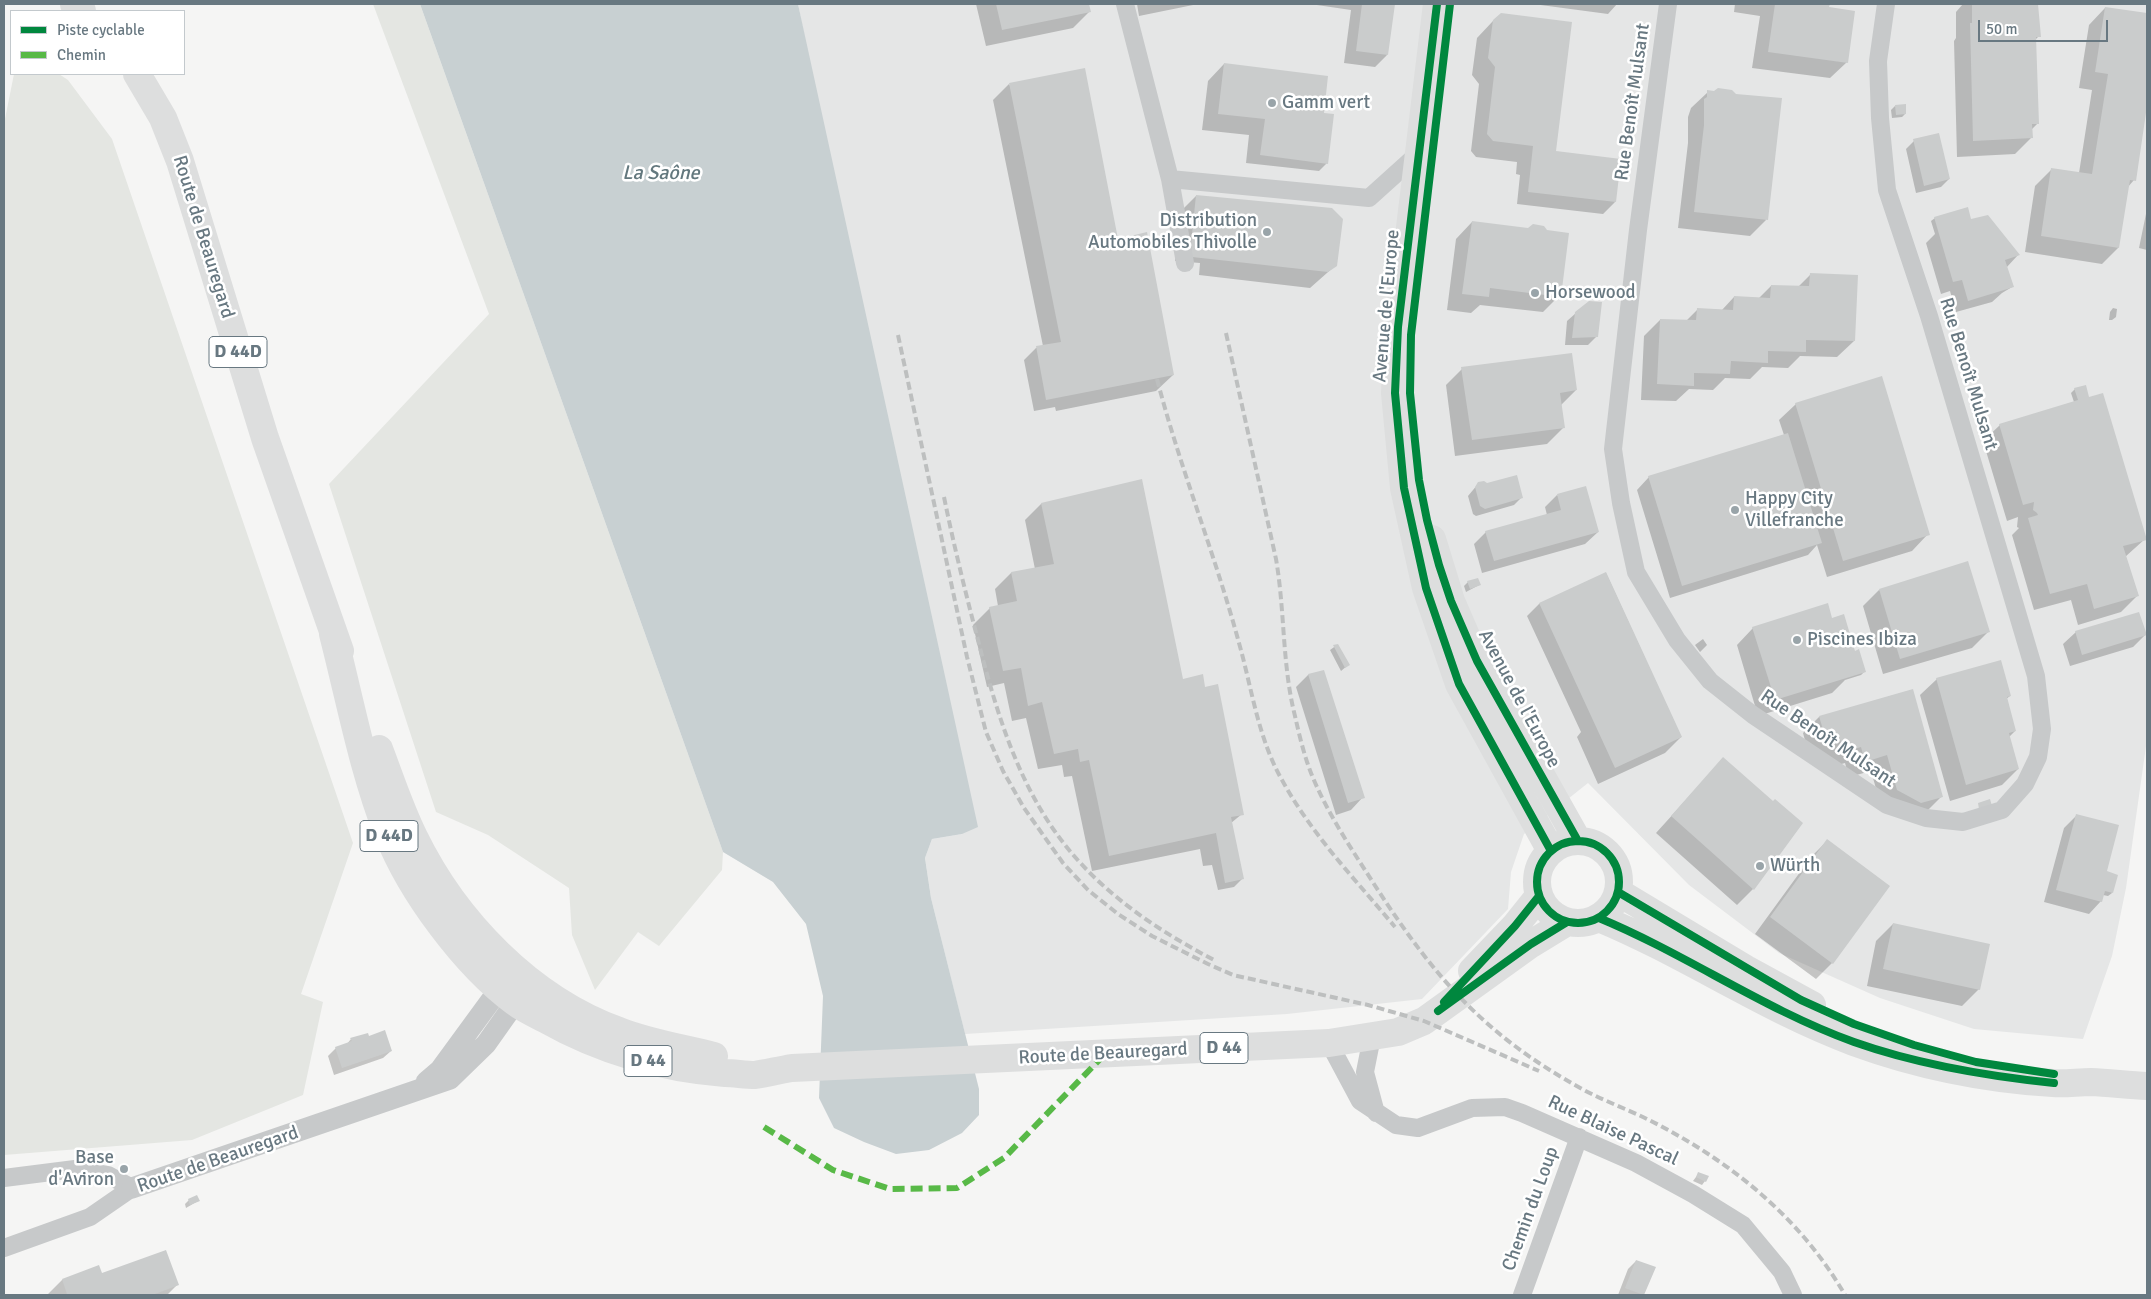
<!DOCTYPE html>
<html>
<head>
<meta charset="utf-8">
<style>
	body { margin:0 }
	#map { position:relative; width:2151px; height:1299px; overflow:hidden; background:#f5f5f4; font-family:Signika,sans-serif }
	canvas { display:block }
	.frame { position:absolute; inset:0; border:5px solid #687881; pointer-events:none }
	.legend { position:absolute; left:10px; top:10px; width:175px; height:65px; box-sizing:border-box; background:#fff; border:1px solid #c3c9cd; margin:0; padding:6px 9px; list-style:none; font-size:15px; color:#687881 }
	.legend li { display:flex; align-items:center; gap:10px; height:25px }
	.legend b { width:25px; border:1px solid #c3c9cd }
	.scale { position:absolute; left:1978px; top:20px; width:130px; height:22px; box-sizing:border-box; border:2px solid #687881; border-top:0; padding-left:6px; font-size:15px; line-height:18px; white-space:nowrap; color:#687881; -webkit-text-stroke:4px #fff; paint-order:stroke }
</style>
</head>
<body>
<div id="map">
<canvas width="2151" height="1299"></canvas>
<div class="frame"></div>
<ul class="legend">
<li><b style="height:6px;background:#00873e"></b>Piste cyclable</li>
<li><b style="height:6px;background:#58b947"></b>Chemin</li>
</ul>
<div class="scale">50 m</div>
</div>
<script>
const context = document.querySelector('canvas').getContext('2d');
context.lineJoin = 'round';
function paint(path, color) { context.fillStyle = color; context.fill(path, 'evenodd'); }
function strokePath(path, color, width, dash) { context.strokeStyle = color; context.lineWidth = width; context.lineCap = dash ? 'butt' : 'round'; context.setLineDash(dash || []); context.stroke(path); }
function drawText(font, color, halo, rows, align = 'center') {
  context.font = font + ' Signika,sans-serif'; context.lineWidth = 5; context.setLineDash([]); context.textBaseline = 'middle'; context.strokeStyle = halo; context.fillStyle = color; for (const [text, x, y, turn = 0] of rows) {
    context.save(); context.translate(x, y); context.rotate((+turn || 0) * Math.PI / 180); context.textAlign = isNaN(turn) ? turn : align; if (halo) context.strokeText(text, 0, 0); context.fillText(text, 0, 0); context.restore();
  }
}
paint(new Path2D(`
	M798,4H2147V739L2126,888L2112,956L2083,1039L1974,1029L1880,998L1779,953L1689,885L1588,783L1524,834L1511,872L1508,909L1422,999L1287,1014L965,1034L931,898L925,858L932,839L962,834Z`), '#e5e6e6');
paint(new Path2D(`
	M373,4H420L723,852L722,870L659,946L638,932L595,990L572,935L569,888L488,835L436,812L329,484L489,314Z
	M14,74H59L68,80L112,139L353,843L301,994L323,1002L303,1095L192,1140L4,1155V124Z`), '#e4e6e2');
paint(new Path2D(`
	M420,4H798L978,827L962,834L932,839L925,858L931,898L979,1089V1115L962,1133L929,1150L896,1154L864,1142L834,1128L819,1098L823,996L806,924L773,882L723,852Z`), '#c8d0d2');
paint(new Path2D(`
	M976,4H1087L1089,12L1073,28L986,46Z
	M1137,4H1198L1139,16Z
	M1310,4H1394L1387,55L1375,67L1344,63L1351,10Z
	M1533,4H1617L1608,14Z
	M1735,4H1829L1828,8L1847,62L1830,78L1752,68L1760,16L1734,12Z
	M1963,4H2036L2039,36L2035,40L2038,123L2031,130V138L2015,154L1957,157L1954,41L1956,38V12Z
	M2105,8L2147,15V97L2134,180L2127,188L2118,248L2102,264L2025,252L2035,186L2052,169L2079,173L2092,90L2079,88L2089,25Z
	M1493,21L1555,152L1620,160L1615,202L1603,214L1517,204L1520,175L1516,174L1517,162L1476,157L1471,151L1479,84L1472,75L1477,38Z
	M1224,64L1322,117L1327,163L1319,171L1246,163L1249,135L1202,130L1208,81Z
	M1009,84L1173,375L1156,391L1056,411L1055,407L1034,411L1024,360L1036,348L1043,346L993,100Z
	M1708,92L1766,220L1750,236L1678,228L1688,143V117L1691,108Z
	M1895,106L1905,114L1902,117L1892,118L1891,110Z
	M1914,141L1949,179L1941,187L1916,193L1906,149Z
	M1196,196L1336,265L1310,288L1199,275L1200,263L1175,261L1180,212Z
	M2147,209V250L2139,248Z
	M1935,218L1972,222L2018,255L2006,268L2012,287L2002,293L1992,302L1956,312L1950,291L1941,294L1926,243L1935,234L1931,221Z
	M1472,222L1559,296L1543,312L1480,305L1471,313L1447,310L1456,239Z
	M1810,275L1854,341L1837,357L1800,356L1788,368L1762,367L1750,379L1725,378L1713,390L1689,389L1676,401L1641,400L1644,336L1660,320L1686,321L1698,309L1722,310L1734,297L1759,298L1771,286L1798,287Z
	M2113,308L2117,309L2116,317L2112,320H2109L2110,312Z
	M1576,313L1596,337L1588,345H1565L1567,321Z
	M1462,369L1576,390L1561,405L1564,427L1547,444L1455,456L1446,385Z
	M2075,389L2145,539L2125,557L2137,596L2121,612L2078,625L2071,600L2034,610L2012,535L2019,528L2017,527L2018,517L2007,521L1983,441L2000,425L2074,402L2071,393Z
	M1796,404L1928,534L1912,551L1827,577L1817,545L1808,555L1670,598L1637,490L1649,477L1784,435L1779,420Z
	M1132,483L1182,681L1204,688L1242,814L1231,823L1242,879L1234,887L1218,890L1212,865L1203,866L1200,849L1092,871L1072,776L1064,777L1062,765L1038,769L1026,718L1012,721L1004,683L987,687L973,625L990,608L998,606L995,589L1011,573L1035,569L1025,520L1041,504Z
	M1478,484L1522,497L1514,505L1476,516L1473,514L1468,496Z
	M1557,495L1598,532L1585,544L1482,573L1474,544L1486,532L1547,515L1545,507Z
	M1606,573L1681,737L1665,753L1598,784L1577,737L1581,732L1527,616L1539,604Z
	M1468,582L1479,585L1466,592L1464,586Z
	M1879,590L1988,632L1972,648L1883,674L1863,606Z
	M1832,620L1864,672L1861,675L1845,680L1832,693L1758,716L1737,645L1753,628Z
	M2076,632L2145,635L2133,647L2070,666L2063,644Z
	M1703,639L1707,645L1700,652L1695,645Z
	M1337,645L1348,665L1341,671L1330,650Z
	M1323,671L1363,797L1351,810L1336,815L1296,687L1308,675Z
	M1937,679L2010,696L2006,699L2015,731L2009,737L2018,769L2002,785L1950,801L1920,695Z
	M1912,690L1942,796L1925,813L1881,806L1871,771L1849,777L1845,763L1827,768L1809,755L1803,733L1819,717Z
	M1723,759L1753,889L1737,905L1656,833Z
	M2077,815L2106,872L2112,893L2108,896L2103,895L2101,901L2089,914L2044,902L2064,828Z
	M1827,841L1832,963L1816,979L1755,934L1811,857Z
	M1893,924L1979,989L1962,1006L1867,986L1876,941Z
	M368,1038L391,1051L383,1058L334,1075L328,1056L336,1048L346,1045L351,1039Z
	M1699,1173L1705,1181L1702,1185L1693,1181Z
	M189,1200L198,1201L186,1208L185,1204Z
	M1636,1261L1654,1268L1642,1295H1618L1628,1269Z
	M101,1274L177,1285L167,1295H47L62,1280Z`), '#0003');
paint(new Path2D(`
	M996,4H1089L1091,12L1002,30Z
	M1362,4H1395L1388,55L1356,51Z
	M1775,4H1830L1829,7L1855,11L1848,63L1768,52Z
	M1972,4H2038L2041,37H2036L2039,124H2032L2033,138L1973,141L1970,23H1972Z
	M2105,7L2147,13V106L2136,181L2130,180L2119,248L2041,236L2051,168L2092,174L2108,74L2095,72Z
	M1501,13L1572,22L1556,151L1621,159L1616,202L1528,192L1533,146L1493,141L1487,134L1495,67L1488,58L1493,20Z
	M1224,63L1328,76L1324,113L1334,114L1328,164L1260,155L1265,119L1218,114Z
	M1085,68L1118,239L1147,232L1174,375L1046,400L1036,346L1061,342L1009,83Z
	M1718,88L1732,90L1736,94L1782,98L1768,220L1694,212L1704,125V99L1707,97V90L1714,91Z
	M1906,104V114L1896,115L1895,105Z
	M1939,133L1950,179L1924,186L1913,139Z
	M1196,195L1332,208L1343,219L1337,266L1328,272L1192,257L1191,244Z
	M1968,207L1971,219L1988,215L2020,255L2005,260L2014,287L1968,301L1962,280L1953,282L1934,217Z
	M1472,221L1528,228L1533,224L1544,226L1547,230L1569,233L1561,297L1490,288L1489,297L1462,294Z
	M1810,273L1858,275L1855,341L1806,340V352L1768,351V363L1731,361L1730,374L1694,373V386L1657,384L1660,319L1696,320L1697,308L1733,310L1734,296L1770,298L1771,285L1809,286Z
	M1589,301L1602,302L1598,337L1572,338L1575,312Z
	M1572,353L1577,390L1560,393L1565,428L1472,440L1461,367Z
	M1882,376L1930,535L1843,561L1795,403Z
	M2086,385L2089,397L2103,393L2147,540L2123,546L2139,596L2094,609L2087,584L2050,594L2028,518L2038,515L2037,513L2033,510L2034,502L2023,505L1999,424L2078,400L2074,388Z
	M1788,433L1822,543L1682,586L1648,476Z
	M1517,475L1523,498L1485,509L1480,506L1475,487L1478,482L1484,481L1487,483Z
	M1142,479L1183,679L1203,674L1205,687L1218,684L1244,815L1231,817L1244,879L1225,883L1216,833L1109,856L1089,760L1080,762L1078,749L1054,754L1042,702L1028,706L1021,668L1003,671L989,607L1017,601L1011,572L1054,564L1041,503Z
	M1586,486L1599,532L1494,561L1485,531L1561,510L1557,494Z
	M1968,561L1990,632L1900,659L1879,589Z
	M1606,572L1682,737L1615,768L1539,603Z
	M1478,578L1481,585L1470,589L1467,581Z
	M1828,603L1832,618L1844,614L1855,651L1859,649L1866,672L1775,700L1752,627Z
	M2139,612L2147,635L2082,655L2075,631Z
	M1338,644L1350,665L1345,668L1333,645Z
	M2001,660L2011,696L2007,697L2016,731L2009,733L2019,769L1966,785L1936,678Z
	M1324,670L1365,798L1348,803L1308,674Z
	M1913,689L1943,797L1921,803L1897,790L1887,755L1865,762L1861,747L1844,752L1839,736L1826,740L1819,716Z
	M1723,757L1773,801L1775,799L1803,823L1754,890L1671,816Z
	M1990,799L1992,806L1979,809L1978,803Z
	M2076,814L2119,825L2107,871L2118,875L2113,893L2105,891L2102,902L2056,890Z
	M1827,839L1890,886L1833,964L1770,917Z
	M1893,923L1990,944L1980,990L1883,969Z
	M385,1030L392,1051L342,1068L335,1047L352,1041L350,1038L368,1033L369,1036Z
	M1698,1172L1709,1176L1706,1182L1696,1177Z
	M197,1195L200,1201L190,1205L188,1199Z
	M166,1250L179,1285L152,1295H63L67,1294L62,1279L99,1265L102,1273Z
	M1636,1260L1656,1267L1644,1295L1625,1288Z`), '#cacccc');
strokePath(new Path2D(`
	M1125,4L1170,179L1185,263
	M1668,4L1638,230L1613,449L1621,503L1636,572L1677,640L1710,681L1753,715L1887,805L1926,818L1963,822L2002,810L2025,784L2038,757L2042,729L2036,676L1929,316L1887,190L1880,118L1878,61L1886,4
	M1170,179L1369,198L1420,152
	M1372,1037L1365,1072L1376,1113
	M1329,1043L1360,1101L1396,1125L1418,1128L1472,1108L1505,1107L1522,1113L1636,1163L1693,1194L1743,1225L1782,1272L1793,1295
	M4,1178L75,1169L108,1175L132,1188L90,1217L4,1248
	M1522,1295L1579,1137`), '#c7c9ca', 18);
strokePath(new Path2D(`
	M426,1082L440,1070L500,988
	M132,1188L450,1079L486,1044L515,1003`), '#c7c9ca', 21);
strokePath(new Path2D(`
	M74,4L82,11
	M1437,4L1398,327L1395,393L1404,488L1426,588L1459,684L1551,851
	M137,74L163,118L180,161L265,438L340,651
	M1432,539L1451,601L1477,661L1578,841
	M333,634C350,700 363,771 388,834C411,892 465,965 515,1002C524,1009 535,1014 545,1019C600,1050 661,1068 725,1073C734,1073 745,1075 755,1075C767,1073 780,1070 792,1068L1329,1043L1398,1032L1424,1021L1531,944L1567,922
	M379,749C390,778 400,809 414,837C455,921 530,999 619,1031C649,1043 683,1048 714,1056
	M1537 882a41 41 0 1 1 82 0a41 41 0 1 1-82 0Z
	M1618,892L1746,969L1812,1005
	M1599,918C1686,954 1765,1009 1854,1042C1917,1065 1986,1079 2053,1083C2065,1084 2078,1082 2091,1082C2110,1083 2128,1085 2147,1086
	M1472,971L1515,926L1539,896`), '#dddede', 28);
strokePath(new Path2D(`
	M1226,333L1276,559C1285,611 1282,665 1295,716C1299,734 1304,755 1311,773C1327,813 1351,848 1374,884C1434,977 1484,1035 1582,1089C1604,1101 1627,1109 1649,1120C1729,1160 1800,1217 1845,1295
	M898,335L967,657L986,732L1003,771L1024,808L1063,863L1088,890L1118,914L1152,936L1208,964L1233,975L1368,1005L1424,1021L1539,1071
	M1157,379C1180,468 1215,554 1239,643C1252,689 1258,738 1282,780C1312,835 1355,879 1395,927
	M944,497C954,546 966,595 979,644C996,710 1016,777 1056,833C1096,889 1153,928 1214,960`), '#bdbfbf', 4, [8, 4]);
strokePath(new Path2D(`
	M764,1127L833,1170L890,1189L957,1188L1004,1158L1106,1053`), '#58b947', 6, [12, 6]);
strokePath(new Path2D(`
	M1437,4L1398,327L1395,393L1404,488L1426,588L1459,684L1551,851
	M1450,4L1411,335L1410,393L1419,480L1427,520L1439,565L1451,601L1477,661L1578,841
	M1537 882a41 41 0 1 1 82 0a41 41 0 1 1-82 0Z
	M1618,892L1801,1000L1854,1024L1914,1045L1976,1062L2054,1074
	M1599,918C1686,954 1765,1010 1854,1042C1919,1065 1986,1076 2054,1083
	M1444,1002L1515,926L1539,896
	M1438,1011L1531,944L1567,922`), '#00873e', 8);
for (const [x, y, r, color] of [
	[1272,103,5,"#99a4a9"],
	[1267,232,5,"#99a4a9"],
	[1535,293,5,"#99a4a9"],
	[1735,510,5,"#99a4a9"],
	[1797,640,5,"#99a4a9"],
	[1760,866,5,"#99a4a9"],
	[124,1169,5,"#99a4a9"]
]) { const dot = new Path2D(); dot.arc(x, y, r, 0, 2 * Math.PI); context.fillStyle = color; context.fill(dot); strokePath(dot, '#fff', 2); }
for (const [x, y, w] of [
	[238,352,58],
	[389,836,58],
	[1224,1048,48],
	[648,1061,48]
]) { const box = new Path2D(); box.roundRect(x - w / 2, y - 15.5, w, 31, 4); context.fillStyle = '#fff'; context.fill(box); strokePath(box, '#687881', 1); }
drawText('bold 18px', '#687881', null, [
	["D 44D",238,352],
	["D 44D",389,836],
	["D 44",1224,1048],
	["D 44",648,1061]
]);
drawText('19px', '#687881', '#fff', [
	["Rue Benoît Mulsant",1633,102,-82],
	["Route de Beauregard",203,237,73],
	["Avenue de l'Europe",1387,306,-85],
	["Rue Benoît Mulsant",1968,374,73],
	["Avenue de l'Europe",1519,699,62],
	["Rue Benoît Mulsant",1828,739,34],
	["Route de Beauregard",1103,1054,-3],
	["Rue Blaise Pascal",1613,1131,25],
	["Route de Beauregard",218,1160,-19],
	["Chemin du Loup",1531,1209,-70]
]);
drawText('19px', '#687881', '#fff', [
	["Gamm vert",1282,103],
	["Distribution",1257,221,"right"],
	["Automobiles Thivolle",1257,243,"right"],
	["Horsewood",1545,293],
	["Happy City",1745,499],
	["Villefranche",1745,521],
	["Piscines Ibiza",1807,640],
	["Würth",1770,866],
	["Base",114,1158,"right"],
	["d'Aviron",114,1180,"right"]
], 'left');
drawText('italic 20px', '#63787e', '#fff', [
	["La Saône",661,174]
]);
</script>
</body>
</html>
